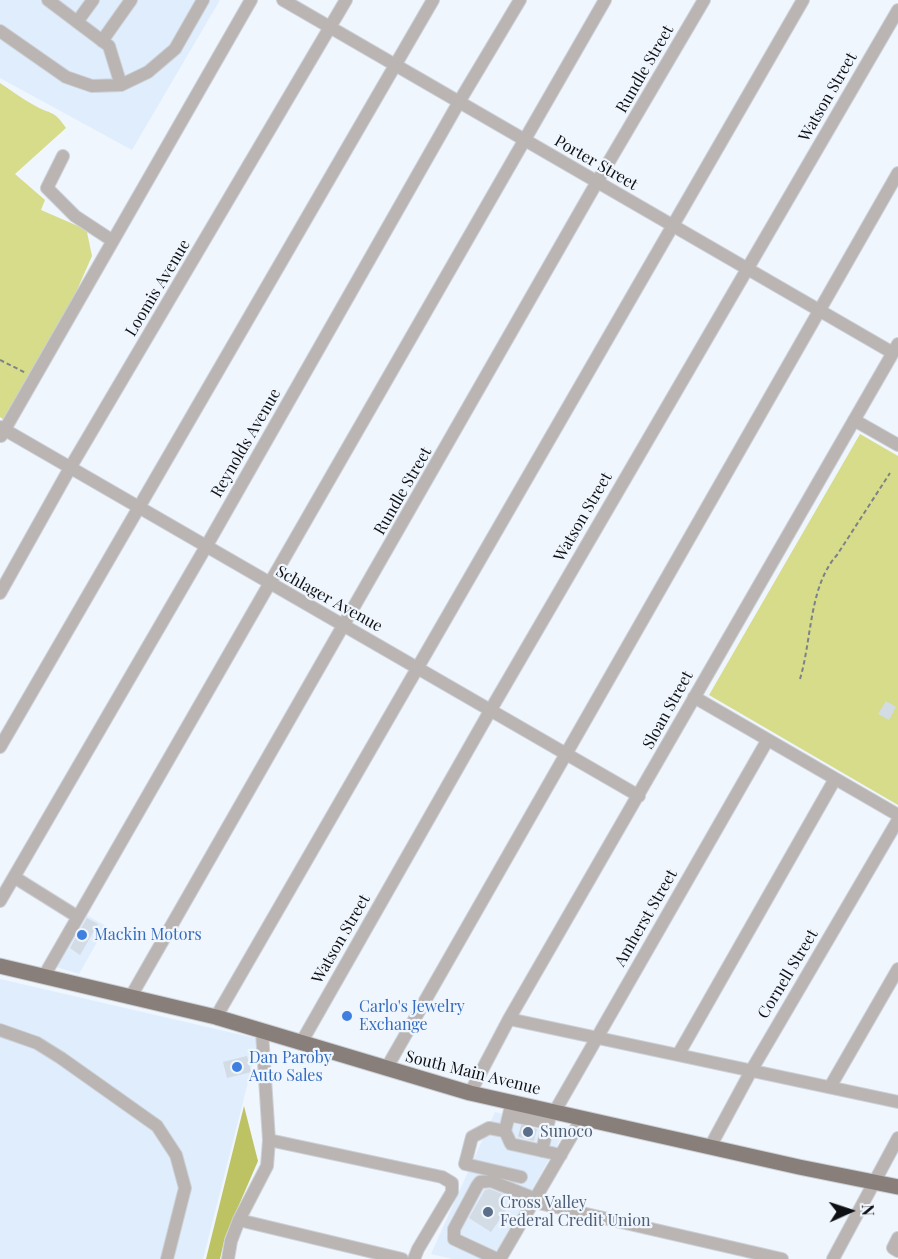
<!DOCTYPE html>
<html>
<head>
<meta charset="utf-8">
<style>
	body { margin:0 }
	#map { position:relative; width:898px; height:1259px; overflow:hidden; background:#f0f6fe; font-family:"Playfair Display",serif }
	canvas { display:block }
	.north { position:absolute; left:820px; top:1181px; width:60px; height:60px; -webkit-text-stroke:4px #f0f6fe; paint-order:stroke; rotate:87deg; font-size:16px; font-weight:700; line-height:24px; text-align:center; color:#0e1013 }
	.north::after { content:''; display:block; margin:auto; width:21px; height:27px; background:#0e1013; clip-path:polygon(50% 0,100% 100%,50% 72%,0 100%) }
</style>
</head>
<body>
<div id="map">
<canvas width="898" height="1259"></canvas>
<div class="north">N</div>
</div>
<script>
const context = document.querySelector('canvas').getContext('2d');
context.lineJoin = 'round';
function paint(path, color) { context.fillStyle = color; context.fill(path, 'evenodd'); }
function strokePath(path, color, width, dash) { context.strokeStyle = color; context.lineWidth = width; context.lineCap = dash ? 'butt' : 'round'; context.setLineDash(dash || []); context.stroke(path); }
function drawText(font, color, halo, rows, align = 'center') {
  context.font = font + ' "Playfair Display",serif'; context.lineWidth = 4.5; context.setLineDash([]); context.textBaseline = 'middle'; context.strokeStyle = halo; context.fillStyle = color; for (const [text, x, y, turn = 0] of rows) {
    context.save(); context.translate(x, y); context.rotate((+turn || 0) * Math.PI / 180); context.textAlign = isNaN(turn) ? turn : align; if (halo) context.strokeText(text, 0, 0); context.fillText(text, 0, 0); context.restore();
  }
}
paint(new Path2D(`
	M0,0H220L132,150L0,78Z
	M86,915L106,926L79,974L53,966Z
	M0,979L259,1039L203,1259H0Z
	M495,1112L566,1129L493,1259H452L431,1254Z`), '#dfedfc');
paint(new Path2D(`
	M0,83C11,90 21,98 32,104C49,115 53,108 66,128L15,174L45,200L41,210L78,226L87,232L92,256L65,317L4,420L0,417Z
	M860,434L898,456V805L709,695Z`), '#d6dc8a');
paint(new Path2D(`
	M244,1106L258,1161L225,1237L220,1259H206Z`), '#bdc362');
paint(new Path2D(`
	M886,701L896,707L889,720L878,714Z
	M87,918L98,924L80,955L70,948Z
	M247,1056L251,1072L227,1078L223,1062Z
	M521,1126L537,1129L534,1141L518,1137Z
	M490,1189L502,1194L498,1200L508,1207L491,1232L469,1218L485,1190Z`), '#d3dbe4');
strokePath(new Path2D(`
	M520,1130L536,1134`), '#ced4db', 12, [12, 6]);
const minor = new Path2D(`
	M48,0L109,46L121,85
	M283,0L893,353
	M77,22L93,0
	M0,31L66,77L92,86L121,85L148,72L175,49L203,0
	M102,41L131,0
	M63,156L47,188L75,216L113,241
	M854,420L898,445
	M0,427L639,796
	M1,436L251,0
	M0,593L70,468L346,0
	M694,697L898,815
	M0,747L433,0
	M14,877L78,917
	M0,901L207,545L459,102L520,0
	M44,976L605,0
	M130,998L597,182L704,0
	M216,1017L803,0
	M509,1019L898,1102
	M0,1030L37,1043L61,1058L157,1126L176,1155L185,1188L167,1259
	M301,1043L490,711L898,10
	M678,1055L835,779
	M386,1069L898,173
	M830,1087L898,969
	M470,1093L509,1019L898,344
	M512,1102L505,1131L489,1128L472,1137L465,1164L521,1177
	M555,1111L767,741
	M509,1115L548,1123
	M505,1131L511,1144L561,1155
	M269,1140L442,1177L452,1183V1192L418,1249L414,1259
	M710,1147L751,1071L898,820
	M542,1151L551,1111
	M534,1202L782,1259
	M239,1220L402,1259
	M898,1238L893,1248L898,1251
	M228,1259L231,1241L239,1220L267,1166L269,1140L262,1032
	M497,1259L454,1239V1229L477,1186L480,1182L491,1181L536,1199
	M500,1259L582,1118
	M833,1259L898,1138`);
const major = new Path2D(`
	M0,966L216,1017L470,1093L799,1167L898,1187`);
strokePath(minor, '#ccd1d8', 14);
strokePath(major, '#ccd1d8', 17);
strokePath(new Path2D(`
	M0,360L26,373
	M800,679C812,639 809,586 837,555L890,473`), '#7e8288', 2, [4.5, 3]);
strokePath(minor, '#bab5b2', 12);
strokePath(major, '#887f7a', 15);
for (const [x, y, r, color] of [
	[82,935,6,"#3f7fe0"],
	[347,1016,6,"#3f7fe0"],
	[237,1067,6,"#3f7fe0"],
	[528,1132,6,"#5c6f8a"],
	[488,1212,6,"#5c6f8a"]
]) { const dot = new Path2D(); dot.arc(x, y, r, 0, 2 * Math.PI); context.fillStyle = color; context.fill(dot); strokePath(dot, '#f0f6fe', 2); }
drawText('16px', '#0e1013', '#f0f6fe', [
	["Rundle Street",645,69,-60],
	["Watson Street",828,97,-60],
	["Porter Street",596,163,30],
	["Loomis Avenue",158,288,-59],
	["Reynolds Avenue",246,443,-60],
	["Rundle Street",403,491,-60],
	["Watson Street",583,517,-60],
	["Schlager Avenue",329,599,29],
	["Sloan Street",668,710,-61],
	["Amherst Street",646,918,-60],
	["Watson Street",341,939,-60],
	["Cornell Street",788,974,-59],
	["South Main Avenue",473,1073,14]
]);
drawText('16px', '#366cbe', '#f0f6fe', [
	["Mackin Motors",94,935],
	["Carlo's Jewelry",359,1007],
	["Exchange",359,1025],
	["Dan Paroby",249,1058],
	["Auto Sales",249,1076]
], 'left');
drawText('16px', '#4e5e75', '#f0f6fe', [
	["Sunoco",540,1132],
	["Cross Valley",500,1203],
	["Federal Credit Union",500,1221]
], 'left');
</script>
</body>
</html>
